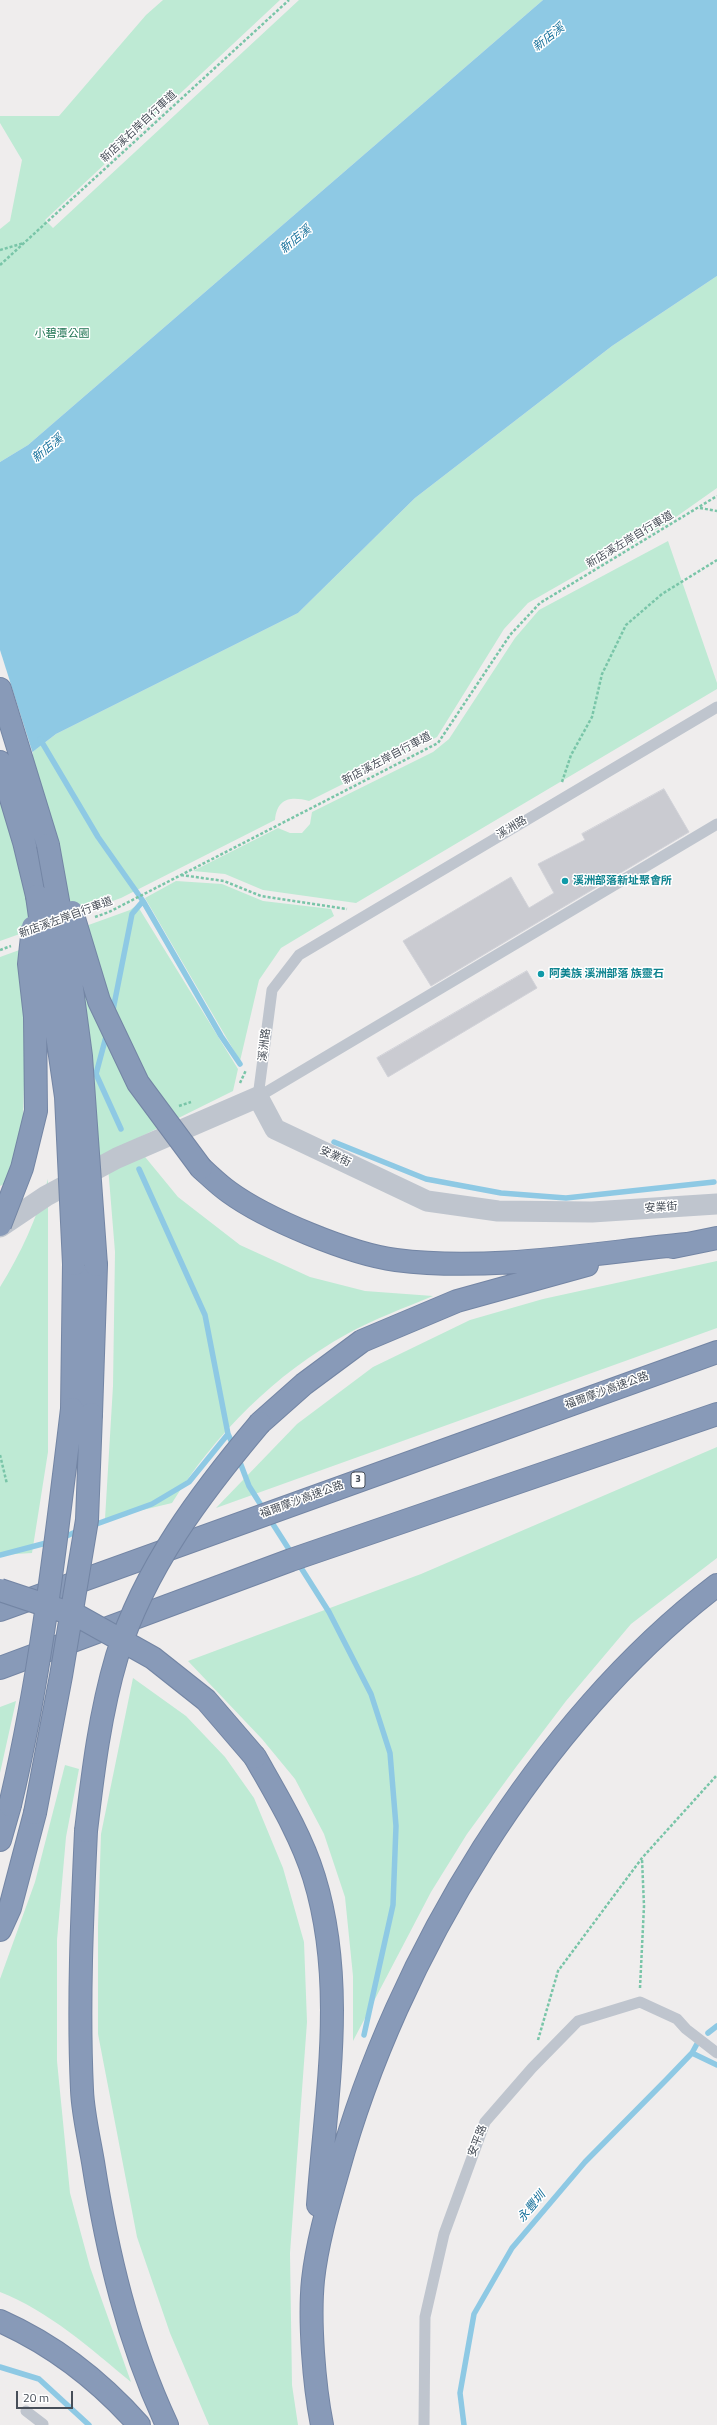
<!DOCTYPE html>
<html>
<head>
<meta charset="utf-8">
<style>
	body { margin:0 }
	#map { position:relative; width:717px; height:2425px; overflow:hidden; background:#efeded; font-family:"Titillium Web",sans-serif }
	canvas { display:block }
	.scale { position:absolute; left:16px; top:2391px; width:57px; height:18px; box-sizing:border-box; border:2px solid #474e58; border-top:0; padding-left:5px; font-size:12px; line-height:14px; white-space:nowrap; color:#474e58; -webkit-text-stroke:3px #fff; paint-order:stroke }
</style>
</head>
<body>
<div id="map">
<canvas width="717" height="2425"></canvas>
<div class="scale">20 m</div>
</div>
<script>
const context = document.querySelector('canvas').getContext('2d');
context.lineJoin = 'round';
function paint(path, color) { context.fillStyle = color; context.fill(path, 'evenodd'); }
function strokePath(path, color, width, dash) { context.strokeStyle = color; context.lineWidth = width; context.lineCap = dash ? 'butt' : 'round'; context.setLineDash(dash || []); context.stroke(path); }
function drawText(font, color, halo, rows, align = 'center') {
  context.font = font + ' "Titillium Web","Noto Sans TC",sans-serif'; context.lineWidth = 3; context.setLineDash([]); context.textBaseline = 'middle'; context.strokeStyle = halo; context.fillStyle = color; for (const [text, x, y, turn = 0] of rows) {
    context.save(); context.translate(x, y); context.rotate((+turn || 0) * Math.PI / 180); context.textAlign = isNaN(turn) ? turn : align; if (halo) context.strokeText(text, 0, 0); context.fillText(text, 0, 0); context.restore();
  }
}
paint(new Path2D(`
	M163,0H280L45,220L53,228L299,0H543L28,445L0,462V229L10,221L22,160L0,123V116H59L146,15Z
	M717,276V488L666,524L528,603L504,629L437,737L309,801C291,796 277,798 275,820L121,898L0,941V777L56,734L298,613L415,498L612,346Z
	M668,541L717,683V689L356,903L263,890L225,874L193,871L278,828L290,833H302L310,824L312,812L433,752L449,739L515,638L539,610Z
	M176,881L222,884L263,901L331,909L334,916L281,948L259,980L240,1061L145,898Z
	M137,905L238,1069L233,1091L132,1141L178,1197L240,1245L310,1277L365,1291L433,1296C404,1308 374,1319 347,1334C276,1373 215,1434 172,1503L105,1519L113,1386L115,1252L107,1154L98,1158L84,1036L25,1050L23,1120L10,1181L0,1186V957L130,910Z
	M48,1179V1452L32,1553L0,1555V1287C21,1253 37,1218 48,1179Z
	M717,1261V1328L216,1508L297,1424L373,1367L470,1320L543,1299Z
	M717,1447V1558L631,1624L566,1701L516,1767L467,1834L431,1892L353,2041V1976L345,1897L324,1834L295,1779L262,1739L188,1661L421,1574Z
	M133,1678L186,1716L225,1757L254,1798L283,1868L304,1942L307,2022L290,2253L292,2385L298,2425H209L170,2333L137,2237L98,2034V1926L101,1834Z
	M16,1701L0,1773V1775V1707Z
	M65,1765L79,1769L66,1837L57,1940V2061L70,2193L90,2267L131,2382C91,2349 49,2311 0,2292V1979L35,1882Z`), '#beead4');
paint(new Path2D(`
	M543,0H717V276L612,346L415,498L298,613L56,734L0,777V462L28,445Z`), '#8ec9e4');
paint(new Path2D(`
	M0,650L33,754L0,779Z`), '#efeded');
strokePath(new Path2D(`
	M40,739L98,837L143,901L221,1036L240,1064
	M112,1015L132,914L143,901
	M107,1033L96,1074L121,1129
	M334,1142L426,1179L501,1193L566,1198L714,1182
	M139,1169L205,1315L228,1434L234,1447
	M238,1457L249,1486L264,1510
	M269,1518L292,1554
	M91,1526L152,1504L189,1482L228,1434
	M62,1538L80,1530
	M0,1555L50,1542
	M298,1563L329,1612L371,1694L390,1753L396,1826L393,1905L364,2035
	M708,2033L717,2026
	M692,2053L717,2065
	M0,2367L39,2379L89,2425
	M464,2425L460,2393L474,2314L512,2248L585,2162L667,2079L692,2053L698,2042`), '#8ec9e4', 5.5);
const building = new Path2D(`
	M664,789L689,832L431,986L403,941L511,877L529,908L554,893L538,864L585,840L582,834Z
	M527,971L537,988L388,1077L377,1058Z`);
paint(building, '#cacbd1');
strokePath(building, '#d1d2d8', 1);
const motorway = new Path2D(`
	M0,689L48,845
	M0,762L24,842L37,896
	M201,1168C210,1176 219,1185 229,1192C266,1219 350,1254 396,1260C490,1272 593,1253 687,1244
	M673,1247L717,1238
	M72,1409L74,1264
	M91,1414L96,1265
	M260,1423L304,1384L362,1341L457,1301L587,1265
	M0,1610L717,1352
	M0,1668L291,1560L717,1414
	M255,1757C277,1796 301,1835 314,1877C347,1984 326,2097 318,2205
	M86,1831C82,1917 78,2004 82,2090C83,2114 89,2138 93,2162C107,2252 128,2342 167,2425
	M0,1840L10,1805
	M0,1930L10,1908L35,1813
	M0,2321C54,2345 100,2381 139,2425
	M322,2425C314,2385 309,2320 313,2280C317,2243 328,2206 338,2171C396,1958 540,1720 717,1585`);
strokePath(motorway, '#7385a4', 24);
strokePath(new Path2D(`
	M0,250L24,243
	M0,265L289,0
	M700,508L717,511
	M562,782L571,755L592,717L602,674L626,625L662,594L717,560
	M181,875L224,881L261,896L347,909
	M95,917L109,912L438,743L510,635L540,603L717,496
	M0,950L11,946
	M240,1083L246,1070
	M179,1106L191,1102
	M0,1455L7,1484
	M640,1988L644,1906L642,1859
	M538,2040L558,1971L642,1858L717,1775`), '#79c5a8', 2.5, [3, 2]);
strokePath(new Path2D(`
	M258,1097L272,990L299,955L717,707
	M258,1097L717,824
	M26,2411L43,2424
	M424,2425L425,2317L444,2234L485,2122L532,2068L578,2021L640,2002L677,2019L686,2029L717,2053`), '#bfc5ce', 11);
strokePath(new Path2D(`
	M0,1227L46,1196L117,1158L258,1097L275,1129L427,1201L498,1211L592,1212L717,1204`), '#bfc5ce', 21);
strokePath(motorway, '#889ab8', 22);
const motorwayBridge = new Path2D(`
	M48,845L67,951L81,1056L96,1265
	M37,896L66,1097L74,1264
	M72,912L99,1001L138,1083L201,1168
	M0,1225L22,1168L36,1111L35,1017L29,964L33,927
	M0,1590L78,1616L153,1658L206,1700L255,1757
	M10,1805C41,1675 56,1541 72,1409
	M35,1813L61,1676L87,1520L91,1414
	M86,1831C93,1772 100,1713 117,1656C145,1567 201,1493 260,1423`);
strokePath(motorwayBridge, '#7385a4', 24, []);
strokePath(motorwayBridge, '#889ab8', 22);
for (const [x, y, r, color] of [
	[565,881,4,"#0f9aa8"],
	[541,974,4,"#0f9aa8"]
]) { const dot = new Path2D(); dot.arc(x, y, r, 0, 2 * Math.PI); context.fillStyle = color; context.fill(dot); strokePath(dot, '#fff', 1.5); }
for (const [x, y, w] of [
	[358,1480,14]
]) { const box = new Path2D(); box.roundRect(x - w / 2, y - 8, w, 16, 3); context.fillStyle = '#fff'; context.fill(box); strokePath(box, '#474e58', 1); }
drawText('bold 10px', '#474e58', null, [
	["3",358,1480]
]);
drawText('11px', '#474e58', '#fff', [
	["新店溪右岸自行車道",139,127,-43],
	["新店溪左岸自行車道",630,540,-31],
	["新店溪左岸自行車道",387,759,-28],
	["溪洲路",512,828,-31],
	["新店溪左岸自行車道",66,918,-20],
	["溪洲路",265,1045,-83],
	["安業街",335,1157,25],
	["安業街",661,1208,-4],
	["福爾摩沙高速公路",607,1391,-20],
	["福爾摩沙高速公路",302,1500,-20],
	["安平路",478,2141,-69]
]);
drawText('11px', '#1e7352', '#fff', [
	["小碧潭公園",62,334]
]);
drawText('bold 11px', '#0d838f', '#fff', [
	["溪洲部落新址聚會所",573,881],
	["阿美族 溪洲部落 族靈石",549,974]
], 'left');
drawText('italic 12px', '#17719b', '#fff', [
	["新店溪",549,38,-38],
	["新店溪",296,240,-40],
	["新店溪",48,449,-40],
	["永豐圳",532,2207,-50]
]);
</script>
</body>
</html>
